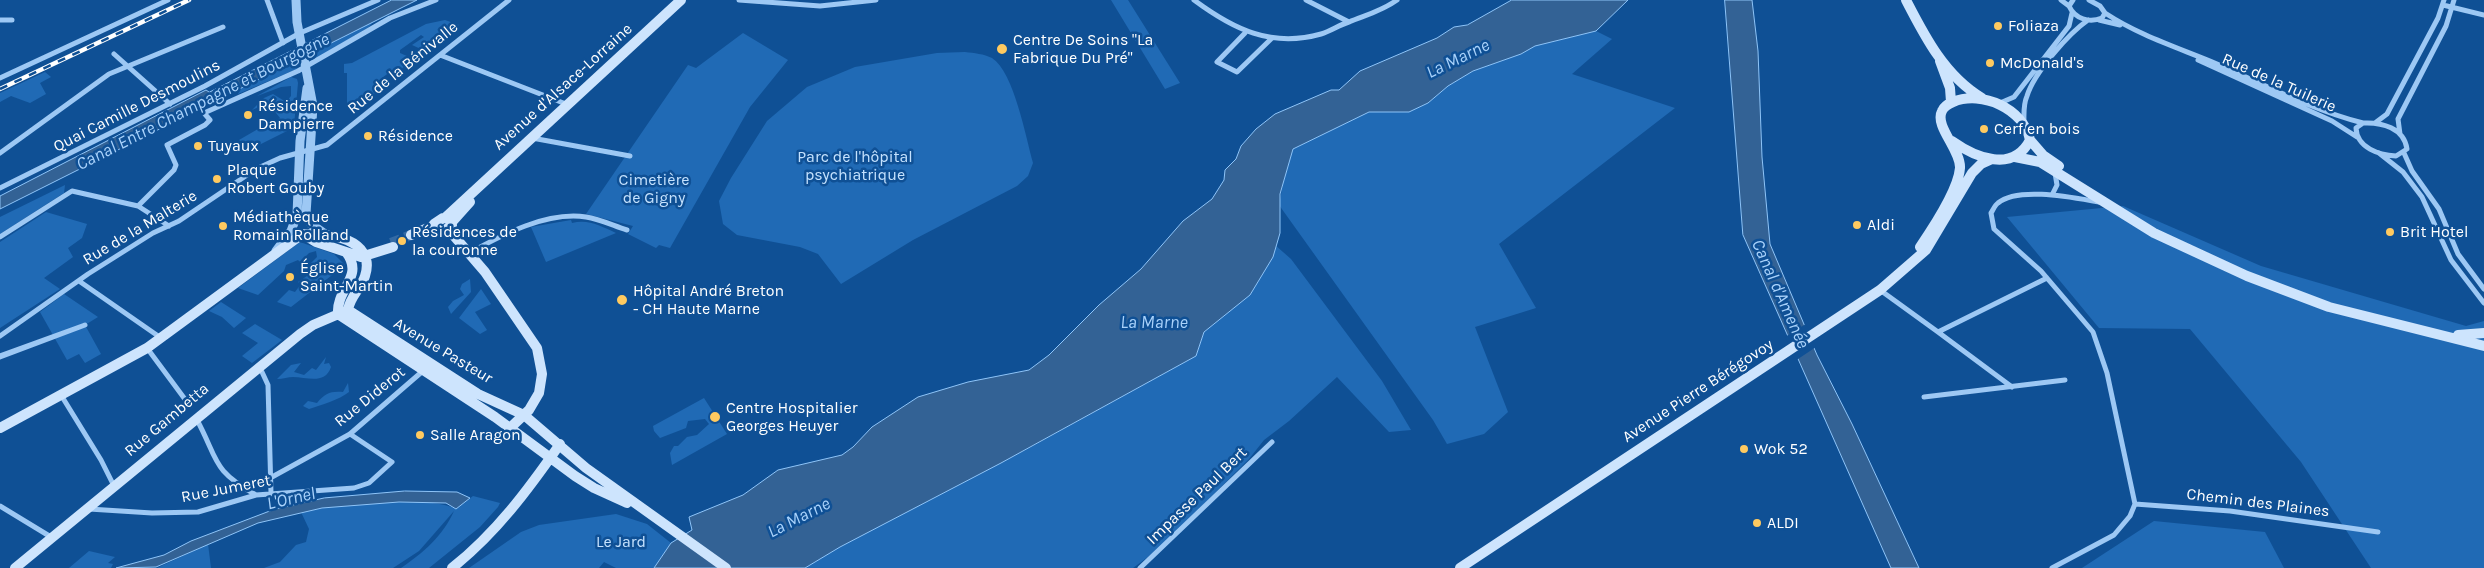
<!DOCTYPE html>
<html>
<head>
<meta charset="utf-8">
<style>
	body { margin:0 }
	canvas { display:block; background:#0f5095 }
</style>
</head>
<body>
<canvas width="2484" height="568"></canvas>
<script>
const context = document.querySelector('canvas').getContext('2d');
context.lineJoin = 'round';
function paint(path, color) { context.fillStyle = color; context.fill(path, 'evenodd'); }
function strokePath(path, color, width, dash) { context.strokeStyle = color; context.lineWidth = width; context.lineCap = dash ? 'butt' : 'round'; context.setLineDash(dash || []); context.stroke(path); }
function drawText(font, color, halo, rows, align = 'center') {
  context.font = font + ' Karla,sans-serif'; context.lineWidth = 5; context.setLineDash([]); context.textBaseline = 'middle'; context.strokeStyle = halo; context.fillStyle = color; for (const [text, x, y, turn = 0] of rows) {
    context.save(); context.translate(x, y); context.rotate((+turn || 0) * Math.PI / 180); context.textAlign = isNaN(turn) ? turn : align; if (halo) context.strokeText(text, 0, 0); context.fillText(text, 0, 0); context.restore();
  }
}
paint(new Path2D(`
	M1111,0H1128L1180,83L1165,89Z
	M445,20L459,25L423,50L412,45L424,37L421,35L400,50V53L409,57L416,52L420,54L400,70L395,68L374,84L382,88L371,97L365,94L359,101L347,105V73H344V64L352,63L426,24Z
	M373,22L369,27L315,60L312,53Z
	M1596,31L1612,39L1572,74L1675,108L1499,244L1536,308L1475,327L1508,412L1484,434L1447,444L1433,420L1279,205L1286,168L1293,149L1369,112L1409,111L1428,103L1448,86L1473,71L1521,54L1535,46Z
	M743,33L788,60L750,107L670,248L659,245L656,248L628,234L633,226L586,214L688,65L696,68Z
	M965,52C974,53 984,54 992,58C1014,72 1026,138 1033,163L1028,176L1017,186L913,240L841,284L818,254L800,247L737,235L723,224L719,201L731,178L767,121L807,87L855,67L937,53Z
	M295,61L297,69L238,94L240,89Z
	M45,72L51,77L40,83L46,94L30,103L11,96L0,102V93Z
	M291,77L297,79L298,83L294,125L291,129L251,149L239,140L258,129L257,120L263,127L280,118L268,103L252,110L264,98L273,94L286,102L291,96V86L281,87L257,96Z
	M65,185L64,193L0,234V217Z
	M2123,206L2261,266L2466,326L2484,321V568H2371L2301,462L2190,329L2099,328L2007,217Z
	M46,212L87,224L82,238L68,248L73,257L44,278L60,289L0,328V242Z
	M571,220L572,223C589,219 600,226 616,233L546,262L531,227Z
	M300,242L334,254L345,265L291,307L277,302L289,290L295,292L301,284L298,282L310,274L312,266L309,265L317,257L316,251L309,253L300,262L298,260L286,265L284,271L258,295L238,288Z
	M1275,245L1291,259L1382,381L1411,430L1389,432L1337,377L1289,421L1264,440L1249,459L1160,548L1133,568H805L837,548L1033,446L1196,356L1204,332L1248,295L1258,282Z
	M470,279L471,292L451,314L448,307L453,301L464,295L460,289L462,284Z
	M481,289L491,304L475,312L487,330L480,334L459,318Z
	M64,294L98,317L85,325L101,354L85,363L79,354L67,360L40,312Z
	M221,302L246,318L234,328L222,317L209,311Z
	M255,324L282,340L252,363L242,356L258,343L242,333Z
	M326,357L324,364L329,363L331,367C325,385 307,377 293,377C288,377 283,379 277,379L291,365L301,363L294,372L304,375L312,368L316,370Z
	M348,383L349,392C339,400 321,405 309,409L303,406L308,401L317,403C325,393 331,391 343,392Z
	M704,398L727,434L672,465L670,453L674,446H678L687,437L697,435L709,424L705,419L688,421L686,428L660,438L654,431L653,426Z
	M473,496L500,503L498,507L480,527L429,568H401C423,553 443,536 454,511L419,551L393,568H264L280,562L296,545L306,542L309,529L301,512C335,505 427,494 456,509Z
	M616,514L647,524L671,543L654,568H616L604,562L599,568H469L521,532L539,525Z
	M2154,521L2265,532L2284,568H2082Z
	M208,544L211,568H157Z
	M89,551L115,557L108,563L113,564L111,568H69Z`), '#206ab5');
const water = new Path2D(`
	M392,0H417L0,209V196L206,90L209,92Z
	M1512,0H1628L1596,31L1535,46L1521,54L1473,71L1448,86L1428,103L1409,112H1369L1293,149L1280,194V233L1273,257L1250,295L1204,332L1196,356L1001,463L840,547L805,568H654L671,543L692,530L689,517L743,495L778,470L842,455L853,447L872,427L918,397L968,382L1029,370L1049,355L1099,305L1141,269L1183,221L1212,199L1224,180L1225,170L1236,159L1241,146L1256,129L1275,114L1331,90H1339L1360,71L1437,38L1454,27L1467,25Z
	M1725,0H1752L1758,51L1762,157L1770,244L1817,355L1852,424L1919,568H1891L1743,235Z
	M405,491L457,492L470,498L456,509L446,503L399,502L322,508L258,523L156,567L116,568L164,555L191,541L275,509L324,498Z`);
paint(water, '#336295');
strokePath(water, '#8ec4f8', 1);
paint(new Path2D(`
	M1806,324L1816,347L1795,361L1785,337Z`), '#0f5095');
strokePath(new Path2D(`
	M391,243L411,235`), '#336aa5', 10, [10, 5]);
strokePath(new Path2D(`
	M267,0L283,43
	M739,0L820,6L876,0
	M1194,0C1233,29 1271,48 1321,34C1331,31 1339,25 1349,22C1366,15 1382,11 1397,0
	M1306,0L1349,22
	M2061,0L2069,6
	M2073,0L2069,6C2075,19 2089,23 2102,18L2105,13L2100,6L2089,0
	M2443,5L2484,15
	M2105,13C2140,36 2179,48 2217,64C2265,85 2312,110 2363,123
	M0,20H12
	M2099,20L2120,25
	M1245,33L1217,62L1237,72L1271,39
	M114,54L170,104
	M440,55L566,104
	M2198,60L2332,121L2357,137
	M0,78L168,0
	M2000,103L2014,97L2069,26L2072,13
	M2024,123C2024,114 2023,105 2027,96C2034,73 2068,34 2088,20
	M2363,123C2382,122 2404,128 2407,149L2396,156C2379,155 2357,148 2356,128Z
	M2375,123L2387,114L2438,18L2444,0
	M2400,134L2398,119L2446,26L2454,0
	M532,138L630,156
	M0,153L109,74L223,27
	M2379,153L2403,172L2422,197L2451,260L2484,303
	M2404,153L2412,171L2439,209L2458,254L2484,289
	M0,188L205,86L300,33L378,0
	M2052,195L2057,185L2055,173
	M138,206L174,170L176,165L167,145L205,125L210,120L204,113L298,71L390,18L436,0
	M0,237L72,191L138,206L169,226
	M469,253C502,235 547,211 586,217C600,219 614,226 627,230
	M79,281L161,338
	M1880,290L1938,332
	M0,336L88,274L153,233L179,221L256,169L280,158L327,145L509,0
	M147,348L190,406
	M0,356L85,325L0,357
	M257,368L262,372L268,385L271,493
	M2012,387L1938,332L2047,278
	M61,395L101,460L114,486
	M1924,397L2065,380
	M196,418C219,460 210,469 256,495
	M272,477L350,434L424,370
	M2135,504L2230,511L2378,532
	M0,506L51,537
	M89,509L152,513L198,512L256,495L354,488L369,483L392,462L350,434
	M1140,568L1272,442
	M2052,568L2114,535L2130,516L2135,504L2107,373L2093,332L2041,271L1994,229L1991,213C1993,210 1995,205 1998,203C2018,186 2075,198 2099,202`), '#9dc8f4', 5);
strokePath(new Path2D(`
	M296,0L297,22L313,106L306,214L311,224L325,234
	M276,251L291,231L297,215L300,141L307,88`), '#9dc8f4', 9);
strokePath(new Path2D(`
	M1906,0C1925,37 1945,76 1982,98
	M1940,61L1950,88L1951,102
	M2030,140L2043,155L2059,166
	M2015,157L2040,162L2154,233L2247,276L2329,307L2484,346
	M446,217L681,0
	M443,218L451,219L452,225L442,232L434,231V224Z
	M453,221L470,202
	M448,229L485,272L537,348L542,374L539,393L529,410L510,428
	M303,234L316,242L361,257L393,247
	M411,235L433,226
	M1920,247C1933,228 1958,191 1960,168C1961,150 1934,126 1942,111C1944,106 1948,104 1953,102C1982,90 2024,109 2030,140C2013,173 1976,158 1952,141
	M348,310L478,394L524,415L586,468L726,568
	M338,314L495,417L575,476L594,488L627,503
	M338,314C336,288 365,277 346,252
	M2458,335L2484,333
	M0,428L147,348L301,235C327,231 377,239 365,276C361,289 350,296 348,310
	M15,568L300,334L313,325L348,310
	M452,568C496,533 528,490 560,444
	M1460,568L1880,290L1926,250L1972,173L1981,164L1992,159`), '#cde4fd', 10);
const rail = new Path2D(`
	M0,89L189,0`);
strokePath(rail, '#fff', 4.5);
strokePath(rail, '#0f5095', 2.5, [8]);
for (const [x, y, r, color] of [
	[1998,26,5,"#ffca60"],
	[1002,49,6,"#ffca60"],
	[1990,63,5,"#ffca60"],
	[248,115,5,"#ffca60"],
	[1984,129,5,"#ffca60"],
	[368,136,5,"#ffca60"],
	[198,146,5,"#ffca60"],
	[217,179,5,"#ffca60"],
	[1857,225,5,"#ffca60"],
	[223,226,5,"#ffca60"],
	[2390,232,5,"#ffca60"],
	[402,241,5,"#ffca60"],
	[290,277,5,"#ffca60"],
	[622,300,6,"#ffca60"],
	[715,417,6,"#ffca60"],
	[420,435,5,"#ffca60"],
	[1744,449,5,"#ffca60"],
	[1757,523,5,"#ffca60"]
]) { const dot = new Path2D(); dot.arc(x, y, r, 0, 2 * Math.PI); context.fillStyle = color; context.fill(dot); strokePath(dot, '#0f5095', 2); }
drawText('16px', '#fff', '#0f5095', [
	["Foliaza",2008,26],
	["Centre De Soins \"La",1013,40],
	["Fabrique Du Pré\"",1013,58],
	["McDonald's",2000,63],
	["Résidence",258,106],
	["Dampierre",258,124],
	["Cerf en bois",1994,129],
	["Résidence",378,136],
	["Tuyaux",208,146],
	["Plaque",227,170],
	["Robert Gouby",227,188],
	["Médiathèque",233,217],
	["Romain Rolland",233,235],
	["Aldi",1867,225],
	["Résidences de",412,232],
	["la couronne",412,250],
	["Brit Hotel",2400,232],
	["Église",300,268],
	["Saint-Martin",300,286],
	["Hôpital André Breton",633,291],
	["- CH Haute Marne",633,309],
	["Centre Hospitalier",726,408],
	["Georges Heuyer",726,426],
	["Salle Aragon",430,435],
	["Wok 52",1754,449],
	["ALDI",1767,523]
], 'left');
drawText('16px', '#fff', '#0f5095', [
	["Rue de la Bénivalle",403,68,-39],
	["Rue de la Tuilerie",2279,83,24],
	["Avenue d'Alsace-Lorraine",563,87,-42],
	["Quai Camille Desmoulins",137,106,-27],
	["Rue de la Malterie",140,228,-31],
	["Avenue Pasteur",443,351,31],
	["Avenue Pierre Bérégovoy",1698,391,-33],
	["Rue Diderot",370,397,-39],
	["Rue Gambetta",167,420,-40],
	["Rue Jumeret",226,489,-11],
	["Impasse Paul Bert",1197,496,-44],
	["Chemin des Plaines",2258,503,7]
]);
drawText('16px', '#c5e2fe', '#0f5095', [
	["Parc de l'hôpital",855,157],
	["psychiatrique",855,175],
	["Cimetière",654,180],
	["de Gigny",654,198],
	["Le Jard",621,542]
]);
drawText('italic 18px', '#a9d2fb', '#0f5095', [
	["La Marne",1458,59,-26],
	["Canal Entre Champagne et Bourgogne",203,102,-27],
	["Canal d'Amenée",1780,294,66],
	["La Marne",1154,323],
	["L'Ornel",291,499,-13],
	["La Marne",799,518,-27]
]);
</script>
</body>
</html>
